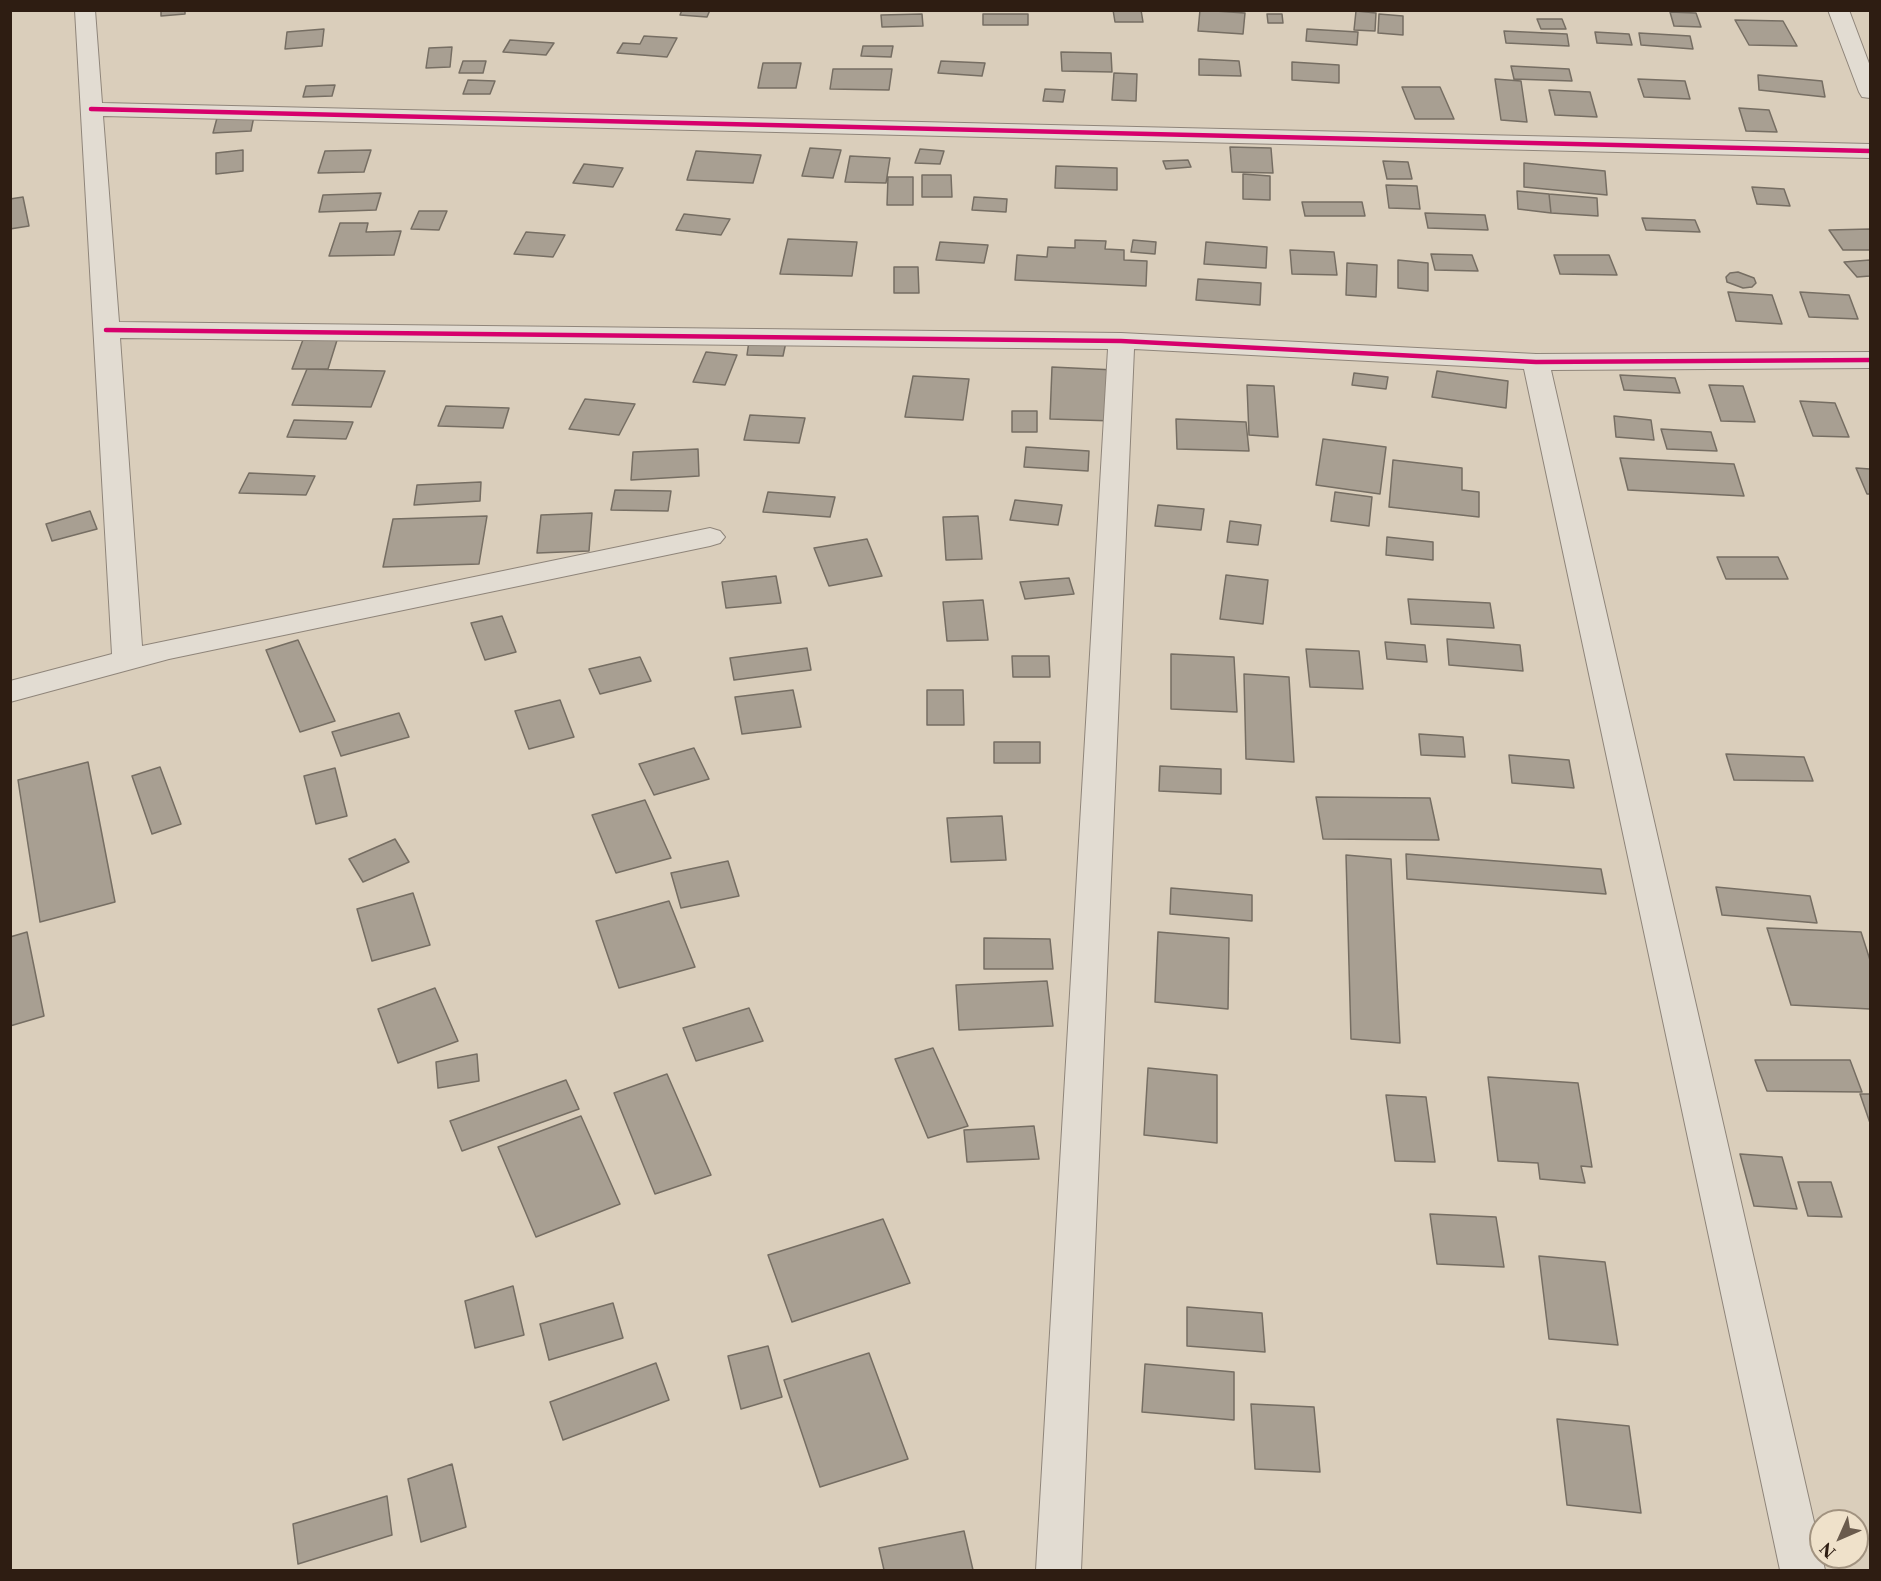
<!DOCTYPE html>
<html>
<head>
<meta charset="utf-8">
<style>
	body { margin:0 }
	#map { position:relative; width:1881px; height:1581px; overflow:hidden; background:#dacebb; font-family:"Libre Caslon Text",serif }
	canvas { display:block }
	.frame { position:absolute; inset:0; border:12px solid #2e1d12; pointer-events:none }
	.north { position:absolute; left:1809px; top:1509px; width:60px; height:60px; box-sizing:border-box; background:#efe1ca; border:2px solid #a29380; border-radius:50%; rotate:225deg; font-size:16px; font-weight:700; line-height:24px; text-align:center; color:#2e1d12 }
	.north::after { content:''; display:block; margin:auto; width:21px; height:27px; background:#6a5b4d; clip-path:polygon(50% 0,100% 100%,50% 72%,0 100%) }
</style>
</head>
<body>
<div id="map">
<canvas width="1881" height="1581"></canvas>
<div class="frame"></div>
<div class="north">N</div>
</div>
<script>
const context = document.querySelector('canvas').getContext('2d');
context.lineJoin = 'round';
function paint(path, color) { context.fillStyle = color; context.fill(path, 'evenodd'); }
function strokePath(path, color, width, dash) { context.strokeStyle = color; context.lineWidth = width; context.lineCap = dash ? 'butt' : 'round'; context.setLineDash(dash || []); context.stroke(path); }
const building = new Path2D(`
	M161,10H185V14L161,16Z
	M682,10H710L707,17L680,15Z
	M1113,10H1141L1143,22H1115Z
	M1200,10L1245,13L1243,34L1198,31Z
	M1356,11L1376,13L1375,31L1354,30Z
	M1670,12L1696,13L1701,27L1674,26Z
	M922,14L923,26L882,27L881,15Z
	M983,14H1028V25H983Z
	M1267,14H1282L1283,23H1268Z
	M1379,14L1403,16V35L1378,33Z
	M1537,19H1562L1566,29H1541Z
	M1735,20L1783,21L1797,46L1749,45Z
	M324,29L322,46L285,49L287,32Z
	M1307,29L1358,32L1357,45L1306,41Z
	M1504,31L1567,34L1569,46L1506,43Z
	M1595,32L1629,34L1632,45L1597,43Z
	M1639,33L1690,36L1693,49L1641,45Z
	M644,36L677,38L667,57L617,53L623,43L640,44Z
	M510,40L554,43L546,55L503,52Z
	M863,46H893L891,57L861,56Z
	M452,47L450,67L426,68L429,48Z
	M1061,52L1111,53L1112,72L1062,71Z
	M1199,59L1239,61L1241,76L1199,75Z
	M463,61H486L483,73H459Z
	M941,61L985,63L982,76L938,73Z
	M1292,62L1339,65V83L1292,80Z
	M763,63H801L796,88H758Z
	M1511,66L1569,69L1572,81L1514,79Z
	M833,69H892L889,90L830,89Z
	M1114,73L1137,74L1136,101L1112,100Z
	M1758,75L1822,81L1825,97L1759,90Z
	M1495,79L1521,81L1527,122L1501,120Z
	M1638,79L1685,81L1690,99L1644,97Z
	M468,80L495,81L490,94H463Z
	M335,85L332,96L303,97L306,86Z
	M1402,87H1440L1454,119H1415Z
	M1045,89L1065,90L1063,102L1043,101Z
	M1549,90L1590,92L1597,117L1555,115Z
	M1739,108L1769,110L1777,132L1746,131Z
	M254,116L251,131L213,133L217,118Z
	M1230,147L1271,148L1273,173L1232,172Z
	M810,148L841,150L833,178L802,176Z
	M920,149L944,151L940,164L915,163Z
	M243,150V171L216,174V153Z
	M371,150L364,172L318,173L325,151Z
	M696,151L761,155L753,183L687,180Z
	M850,156L890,158L886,183L845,182Z
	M1188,160L1191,167L1166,169L1163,161Z
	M1383,161L1408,162L1412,179H1387Z
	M1524,163L1605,171L1607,195L1524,187Z
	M584,164L623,168L613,187L573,183Z
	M1056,166L1117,168V190L1055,188Z
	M1243,174L1270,176V200L1243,199Z
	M922,175H951L952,197H922Z
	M888,177H913V205H887Z
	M1386,185L1417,186L1420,209L1389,208Z
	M1752,187L1784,189L1790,206L1757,204Z
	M1517,191L1549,194L1551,213L1518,209Z
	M381,193L376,210L319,212L323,195Z
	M1549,194L1597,198L1598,216L1551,213Z
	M23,197L29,226L10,229V199Z
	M974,197L1007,199L1006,212L972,210Z
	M1302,202H1362L1365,216H1305Z
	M419,211H447L439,230L411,229Z
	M1425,213L1485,215L1488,230L1428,228Z
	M684,214L730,219L721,235L676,230Z
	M1642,218L1695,220L1700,232L1646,230Z
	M340,223H368L366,232L401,231L394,255L329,256Z
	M1870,229V250H1843L1829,230Z
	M526,232L565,235L553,257L514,254Z
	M788,239L857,242L852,276L780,274Z
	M1075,240L1106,241L1105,249L1124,250V260L1147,261L1146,286L1015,280L1017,255L1047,257L1048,247L1075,248Z
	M1133,240L1156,242L1155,254L1131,252Z
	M940,242L988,245L984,263L936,260Z
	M1206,242L1267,247L1266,268L1204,264Z
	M1290,250L1334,252L1337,275L1292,274Z
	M1431,254L1472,255L1478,271L1435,270Z
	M1554,255H1609L1617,275L1560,274Z
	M1398,260L1428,263V291L1398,288Z
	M1870,260V276L1857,277L1844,262Z
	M1347,263L1377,265L1376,297L1346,295Z
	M894,267H918L919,293H894Z
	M1738,272L1754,278L1756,283L1752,287L1743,288L1727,282L1726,277L1730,273Z
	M1198,279L1261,283L1260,305L1196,300Z
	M1728,292L1772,295L1782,324L1736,321Z
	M1800,292L1849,295L1858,319L1809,317Z
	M304,337H338L328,369H292Z
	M749,341L786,342L783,356L747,355Z
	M706,352L737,355L725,385L693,382Z
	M1052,367L1115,370L1114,421L1050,419Z
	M307,369L385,371L371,407L292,405Z
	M1437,371L1508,381L1506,408L1432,397Z
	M1354,373L1388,377L1386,389L1352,385Z
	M1620,375L1675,378L1680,393L1624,390Z
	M913,376L969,379L963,420L905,417Z
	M1247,385L1274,386L1278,437L1249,435Z
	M1709,385L1743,386L1755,422L1721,421Z
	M585,399L635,404L619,435L569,429Z
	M1800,401L1835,403L1849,437L1813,436Z
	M446,406L509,408L503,428L438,426Z
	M1012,411H1037V432H1012Z
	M750,415L805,418L799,443L744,440Z
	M1614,416L1651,420L1654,440L1616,437Z
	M1176,419L1246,422L1249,451L1177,449Z
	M294,420L353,422L346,439L287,437Z
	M1661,429L1711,432L1717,451L1667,449Z
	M1323,439L1386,447L1380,494L1316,485Z
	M1026,447L1089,451L1088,471L1024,467Z
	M698,449L699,476L631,480L633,452Z
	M1620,458L1734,464L1744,496L1628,490Z
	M1393,460L1462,468V490L1479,492V517L1389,507Z
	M1856,468L1870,469V494H1867Z
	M249,473L315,476L306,495L239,493Z
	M481,482L480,501L414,505L417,485Z
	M615,490L671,491L668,511L611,510Z
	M768,492L835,497L830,517L763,512Z
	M1335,492L1372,497L1369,526L1331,521Z
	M1015,500L1062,505L1058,525L1010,520Z
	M1158,505L1204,509L1201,530L1155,526Z
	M90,511L97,529L52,541L46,524Z
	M592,513L589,551L537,553L541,515Z
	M487,516L479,564L383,567L393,519Z
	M978,516L982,559L946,560L943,517Z
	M1230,521L1261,525L1258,545L1227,542Z
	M1387,537L1433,542V560L1386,555Z
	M867,539L882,576L829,586L814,548Z
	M1717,557H1778L1788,579H1726Z
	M1226,575L1268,580L1263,624L1220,619Z
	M776,576L781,603L726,608L722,582Z
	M1069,578L1074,594L1025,599L1020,582Z
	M1408,599L1490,603L1494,628L1411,624Z
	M983,600L988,640L947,641L943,602Z
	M502,616L516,652L485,660L471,623Z
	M1447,639L1520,645L1523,671L1449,665Z
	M298,640L335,721L300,732L266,650Z
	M1385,642L1425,645L1427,662L1387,659Z
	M807,648L811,670L734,680L730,658Z
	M1306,649L1359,651L1363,689L1310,687Z
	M1171,654L1234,657L1237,712L1171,709Z
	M1012,656H1049L1050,677H1013Z
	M640,657L651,681L600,694L589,669Z
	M1244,674L1289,677L1294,762L1246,759Z
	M793,690L801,727L742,734L735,697Z
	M927,690H963L964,725H927Z
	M560,700L574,737L529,749L515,711Z
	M399,713L409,737L341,756L332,732Z
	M1419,734L1463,737L1465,757L1421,755Z
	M994,742H1040V763H994Z
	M694,748L709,779L654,795L639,764Z
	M1726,754L1804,757L1813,781L1734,780Z
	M1509,755L1569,760L1574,788L1512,783Z
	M88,762L115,902L40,922L18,780Z
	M1160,766L1221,769V794L1159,791Z
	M160,767L181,824L152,834L132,776Z
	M335,768L347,816L316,824L304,776Z
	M1316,797L1430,798L1439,840L1323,839Z
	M645,800L671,858L616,873L592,815Z
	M1002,816L1006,860L951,862L947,818Z
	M395,839L409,862L363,882L349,859Z
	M1406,854L1601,869L1606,894L1407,879Z
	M1346,855L1391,859L1400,1043L1351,1039Z
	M728,861L739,896L681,908L671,873Z
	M1716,887L1810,896L1817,923L1722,915Z
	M1171,888L1252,895V921L1170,914Z
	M413,893L430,945L372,961L357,909Z
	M669,901L695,967L619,988L596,921Z
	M1767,928L1861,932L1870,960V1009L1791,1005Z
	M27,932L44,1016L10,1026V937Z
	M1158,932L1229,938L1228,1009L1155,1002Z
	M984,938L1050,939L1053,969H984Z
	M1047,981L1053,1026L959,1030L956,985Z
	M435,988L458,1041L398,1063L378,1009Z
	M749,1008L763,1041L696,1061L683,1028Z
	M933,1048L968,1126L928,1138L895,1059Z
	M477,1054L479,1081L438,1088L436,1062Z
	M1755,1060H1850L1862,1092L1767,1091Z
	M1148,1068L1217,1075V1143L1144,1135Z
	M667,1074L711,1175L655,1194L614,1093Z
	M1488,1077L1578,1083L1592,1167L1581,1166L1585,1183L1540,1179L1538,1163L1498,1161Z
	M566,1080L579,1109L462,1151L450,1121Z
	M1860,1094H1870V1123Z
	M1386,1095L1426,1097L1435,1162L1395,1161Z
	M581,1116L620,1204L536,1237L498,1147Z
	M1034,1126L1039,1159L967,1162L964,1130Z
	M1740,1154L1782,1157L1797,1209L1754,1206Z
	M1798,1182H1831L1842,1217L1808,1216Z
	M1430,1214L1496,1217L1504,1267L1437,1264Z
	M883,1219L910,1283L792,1322L768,1255Z
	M1539,1256L1605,1262L1618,1345L1549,1339Z
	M513,1286L524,1335L475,1348L465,1301Z
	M613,1303L623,1338L549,1360L540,1324Z
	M1187,1307L1262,1313L1265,1352L1187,1346Z
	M768,1346L782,1397L741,1409L728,1356Z
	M869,1353L908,1459L820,1487L784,1380Z
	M656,1363L669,1400L563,1440L550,1402Z
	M1145,1364L1234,1372V1420L1142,1412Z
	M1251,1404L1314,1407L1320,1472L1255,1469Z
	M1557,1419L1629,1426L1641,1513L1567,1505Z
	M452,1464L466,1527L421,1542L408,1479Z
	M387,1496L392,1535L298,1564L293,1524Z
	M964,1531L973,1570H884L879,1548Z`);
paint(building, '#a89f92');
strokePath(building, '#766e63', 1.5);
const minor = new Path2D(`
	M75,10H95L102,103L1870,144V158L103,116L119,322L1121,333L1536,354L1870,352V368L1551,370L1825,1570H1780L1524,369L1134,349L1081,1570H1036L1108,349L120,338L142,646L710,528L720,531L725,537L720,543L710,546L169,659L10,702V681L112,654Z
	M1828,10H1849L1870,66V98L1862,97L1859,92Z`);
strokePath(minor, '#8f857a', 2);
paint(minor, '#e2dcd2');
strokePath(new Path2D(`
	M91,109L1870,151
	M106,330L1121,341L1536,362L1870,360`), '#d6006c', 4.5);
</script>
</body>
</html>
